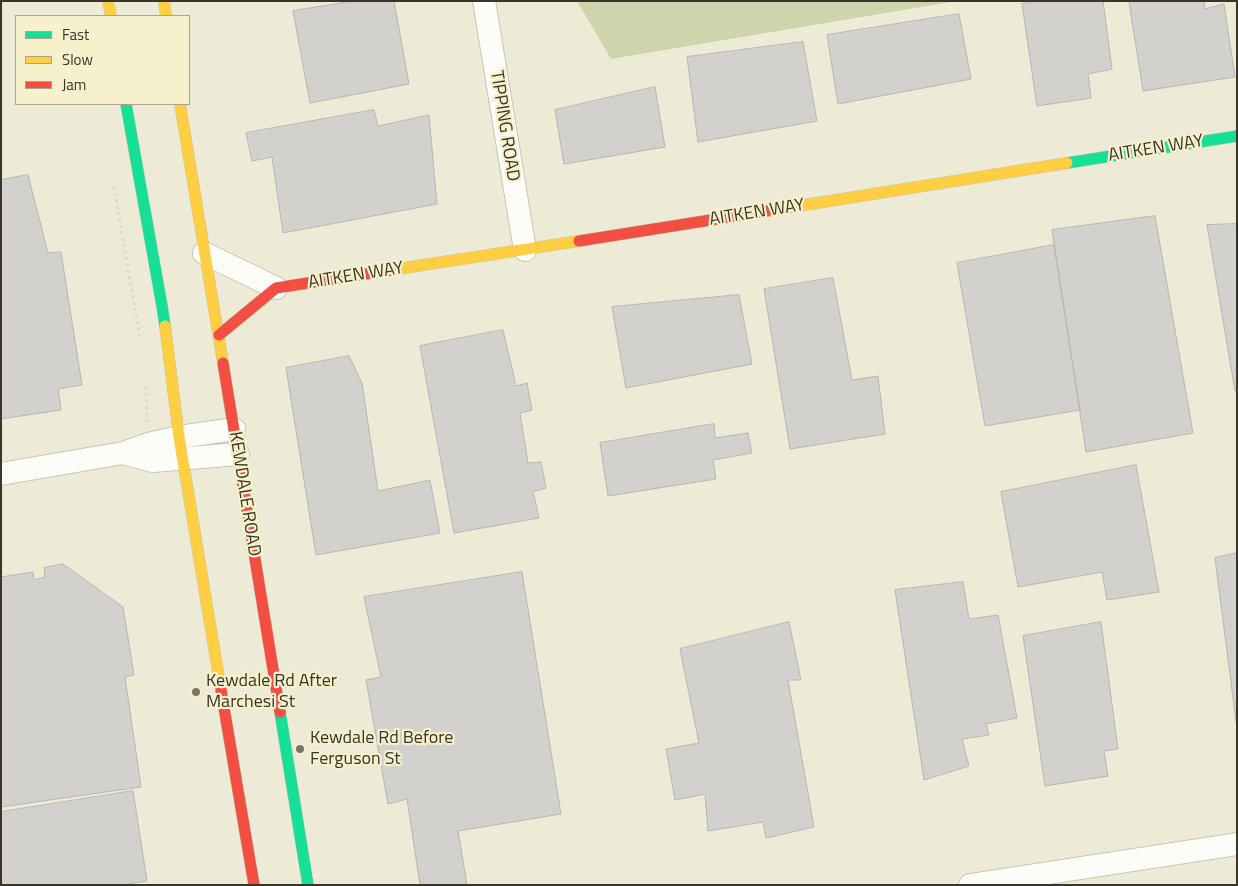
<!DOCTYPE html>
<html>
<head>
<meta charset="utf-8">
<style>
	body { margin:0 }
	#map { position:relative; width:1238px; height:886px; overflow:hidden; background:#edead6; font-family:"Titillium Web",sans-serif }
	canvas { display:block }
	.frame { position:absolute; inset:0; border:2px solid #393629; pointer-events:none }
	.legend { position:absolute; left:15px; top:15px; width:175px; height:90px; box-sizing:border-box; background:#f6f0cd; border:1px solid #aaa68b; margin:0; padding:6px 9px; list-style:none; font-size:15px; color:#393629 }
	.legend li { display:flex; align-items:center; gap:10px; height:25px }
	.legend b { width:25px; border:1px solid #aaa68b }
</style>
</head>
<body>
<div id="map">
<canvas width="1238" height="886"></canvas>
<div class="frame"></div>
<ul class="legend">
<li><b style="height:6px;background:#16e098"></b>Fast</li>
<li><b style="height:6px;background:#ffcf43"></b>Slow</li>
<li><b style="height:6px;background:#f24e42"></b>Jam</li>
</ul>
</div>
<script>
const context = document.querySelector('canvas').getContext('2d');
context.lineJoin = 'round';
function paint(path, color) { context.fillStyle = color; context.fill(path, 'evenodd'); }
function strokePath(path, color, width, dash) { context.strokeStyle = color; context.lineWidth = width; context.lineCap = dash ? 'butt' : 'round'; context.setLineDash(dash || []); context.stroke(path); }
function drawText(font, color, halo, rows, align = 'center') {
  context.font = font + ' "Titillium Web",sans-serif'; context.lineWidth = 4.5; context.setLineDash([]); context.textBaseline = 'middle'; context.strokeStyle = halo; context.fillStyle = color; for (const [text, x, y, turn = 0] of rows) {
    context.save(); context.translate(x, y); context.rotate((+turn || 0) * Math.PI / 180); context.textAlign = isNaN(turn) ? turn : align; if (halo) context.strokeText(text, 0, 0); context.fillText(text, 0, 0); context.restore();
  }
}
paint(new Path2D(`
	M577,1H957L611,59Z`), '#ced5ac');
const building = new Path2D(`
	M354,1H394L409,84L310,103L293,11Z
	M1039,1H1103L1112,69L1088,74L1091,98L1037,106L1022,4Z
	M1131,1H1204L1205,9L1224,4L1235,77L1143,91L1129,2Z
	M959,14L971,79L838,104L827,35Z
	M803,42L817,121L698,142L687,57Z
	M655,87L665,147L564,164L555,110Z
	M374,110L378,126L429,115L437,204L283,233L272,157L252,161L246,133Z
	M28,175L48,253L61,252L82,385L58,389L61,410L1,419V180Z
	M1155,216L1193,433L1086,452L1052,230Z
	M1237,224V391H1235L1207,225Z
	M1054,245L1080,410L985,426L957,263Z
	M833,278L852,380L878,376L885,434L790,449L764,289Z
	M739,295L752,364L626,388L612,307Z
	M503,330L516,386L527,383L532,410L520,413L528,463L541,462L546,488L533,492L539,518L454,533L420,346Z
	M349,356L362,383L378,491L430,480L440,533L316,555L286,368Z
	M714,424L715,438L748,433L752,453L713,460L716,479L608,496L600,443Z
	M1136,465L1159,592L1107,600L1102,572L1018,587L1001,492Z
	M1237,553V729L1215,558Z
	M63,564L123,607L134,675L125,677L141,787L1,807V577L33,572L34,580L45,577L44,568Z
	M522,572L561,814L458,831L467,885H420L407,799L388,804L366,680L381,677L364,597Z
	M963,582L969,619L998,615L1017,718L986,724L989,735L962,739L969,766L924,780L895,590Z
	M789,622L801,680H788L814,827L766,838L763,822L708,831L705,794L675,800L666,749L699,743L680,649Z
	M1101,622L1118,749L1104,751L1108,776L1045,786L1023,636Z
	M133,791L147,881L122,885H1V812Z`);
paint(building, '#d2d1ce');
strokePath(building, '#b7b6b3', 1);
const street = new Path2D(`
	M484,1L525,250
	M204,253L276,288
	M123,453L153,461L238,454
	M1,474L123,453L148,444L179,437L234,429
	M970,885L1237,844`);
const fast = new Path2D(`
	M126,104L162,306L165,326
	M1067,163L1237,136
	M280,712L308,885`);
const slow = new Path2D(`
	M108,1L111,16
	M164,1L166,16
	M180,104L223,363
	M767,211L1067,163
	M391,270L579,241
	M165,326L179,437L221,690`);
const jam = new Path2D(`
	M579,241L767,211
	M219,335L276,288L391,270
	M223,363L280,712
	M221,690L254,885`);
strokePath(street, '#c9c6b6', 24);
strokePath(fast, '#c9c6b6', 12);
strokePath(slow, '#c9c6b6', 12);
strokePath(jam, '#c9c6b6', 12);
strokePath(new Path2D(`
	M114,187L140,339
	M146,387L147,423`), '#dad9d3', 3, [2.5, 4]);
strokePath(street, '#fcfcf9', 22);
strokePath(fast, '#16e098', 11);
strokePath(slow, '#ffcf43', 11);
strokePath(jam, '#f24e42', 11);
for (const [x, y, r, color] of [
	[196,692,5,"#787566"],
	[300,749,5,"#787566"]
]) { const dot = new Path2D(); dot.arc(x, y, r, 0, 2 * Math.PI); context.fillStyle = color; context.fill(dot); strokePath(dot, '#f6f0cd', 2); }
drawText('18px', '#393629', '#f6f0cd', [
	["TIPPING ROAD",504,126,81],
	["AITKEN WAY",1156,149,-9],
	["AITKEN WAY",757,213,-9],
	["AITKEN WAY",356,276,-9],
	["KEWDALE ROAD",244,494,81]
]);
drawText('18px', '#393629', '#f6f0cd', [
	["Kewdale Rd After",206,682],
	["Marchesi St",206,703],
	["Kewdale Rd Before",310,739],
	["Ferguson St",310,760]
], 'left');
</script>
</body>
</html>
